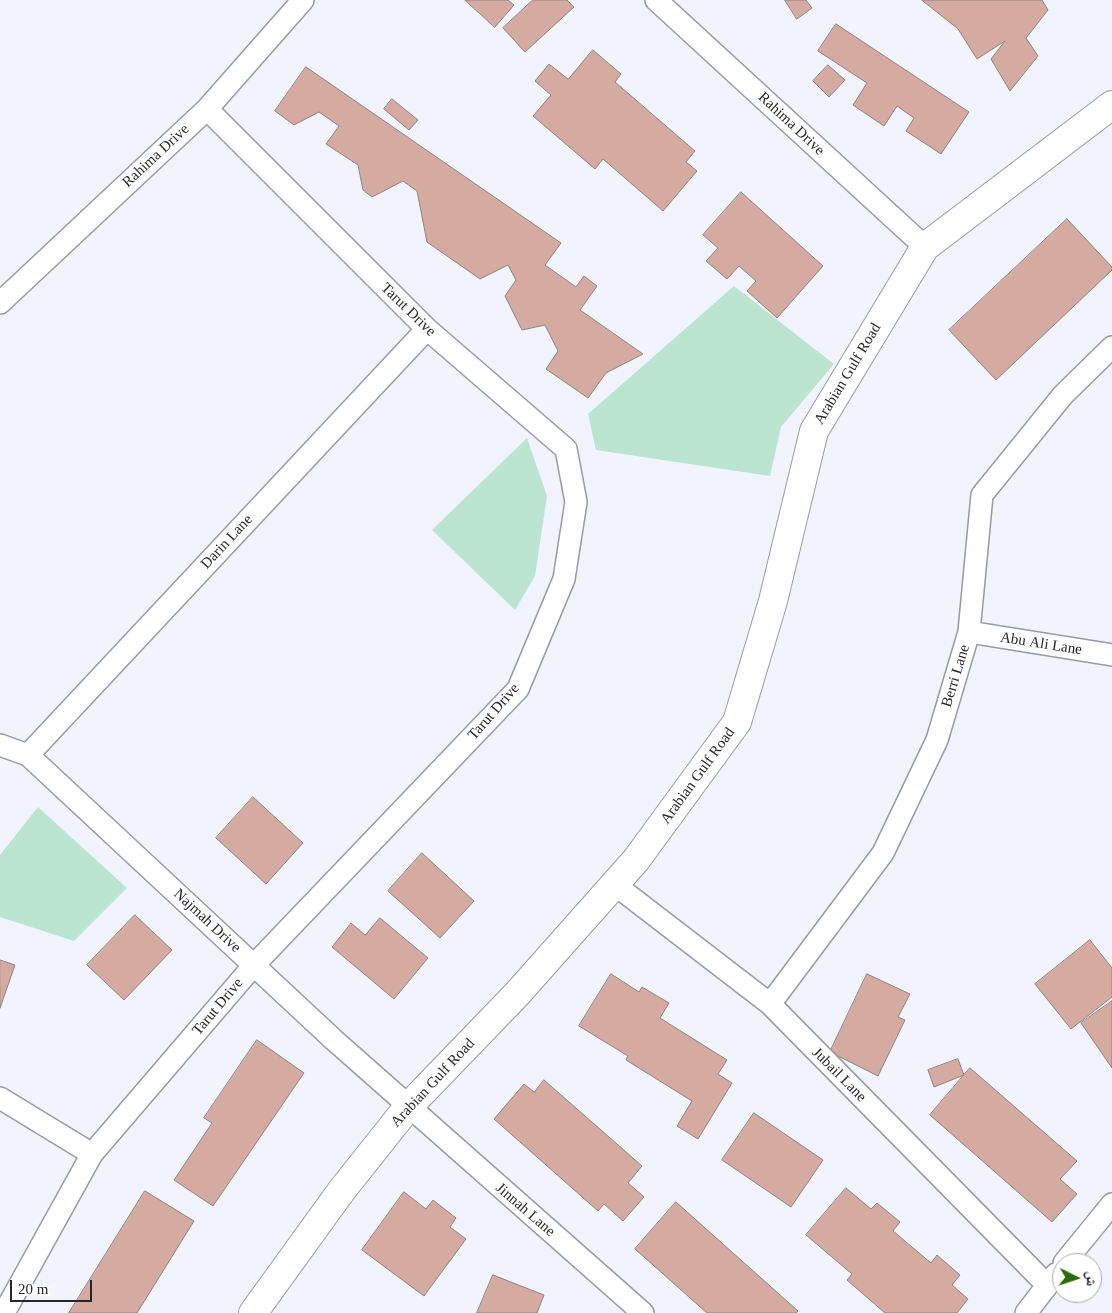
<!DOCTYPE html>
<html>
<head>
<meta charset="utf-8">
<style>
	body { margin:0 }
	#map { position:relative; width:1112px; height:1313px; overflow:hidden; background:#f1f4fe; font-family:"Times New Roman","Noto Naskh Arabic",serif }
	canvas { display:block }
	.north { position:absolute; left:1052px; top:1253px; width:50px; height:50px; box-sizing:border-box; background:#fff; border:1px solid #a8a9aa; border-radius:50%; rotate:94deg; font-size:14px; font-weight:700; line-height:20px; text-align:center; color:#26272a }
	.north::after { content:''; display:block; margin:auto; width:18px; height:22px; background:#276c06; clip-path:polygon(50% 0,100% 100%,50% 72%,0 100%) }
	.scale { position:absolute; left:10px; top:1280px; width:82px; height:22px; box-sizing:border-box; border:2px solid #26272a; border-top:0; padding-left:6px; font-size:15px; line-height:18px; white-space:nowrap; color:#26272a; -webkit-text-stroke:4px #fff; paint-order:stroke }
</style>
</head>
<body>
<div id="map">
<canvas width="1112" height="1313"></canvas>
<div class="north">ش</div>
<div class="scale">20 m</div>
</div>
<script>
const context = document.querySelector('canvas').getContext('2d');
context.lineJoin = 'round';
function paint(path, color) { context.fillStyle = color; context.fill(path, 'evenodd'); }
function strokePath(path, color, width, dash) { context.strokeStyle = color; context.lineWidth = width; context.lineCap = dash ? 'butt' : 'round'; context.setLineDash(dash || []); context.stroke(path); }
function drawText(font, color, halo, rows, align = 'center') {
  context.font = font + ' "Times New Roman",serif'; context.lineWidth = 4.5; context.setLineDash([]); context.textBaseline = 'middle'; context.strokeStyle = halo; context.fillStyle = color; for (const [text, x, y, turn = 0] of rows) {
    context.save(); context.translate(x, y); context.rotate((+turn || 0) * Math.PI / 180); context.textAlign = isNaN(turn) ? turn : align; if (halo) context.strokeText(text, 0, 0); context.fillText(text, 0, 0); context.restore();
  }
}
paint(new Path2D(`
	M734,286L834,364L781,427L770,476L596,450L588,414Z
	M527,438L547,496L535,576L515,610L432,530Z
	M38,807L127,888L74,941L0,917V855Z`), '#bbe5d1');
const building = new Path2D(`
	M465,0H508L514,5L495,27Z
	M533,0H567L574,7L525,52L503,28Z
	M785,0H806L812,8L797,19Z
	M922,0H1042L1048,10L1026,38L1038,56L1010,91L991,59L1005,41L977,59L958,29Z
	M836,24L969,112L941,154L906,131L914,118L897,106L884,126L853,105L867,83L818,51Z
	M593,50L621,74L615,82L695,151L686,162L697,171L663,211L603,159L595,169L533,116L551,95L535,81L549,64L568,79Z
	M828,65L845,80L829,97L813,81Z
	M306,67L561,243L545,265L576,287L584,276L597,286L580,310L643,354L606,373L588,398L546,369L558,351L545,325L522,330L505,296L516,280L508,265L480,279L427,242L417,191L403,181L372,197L363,190L358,165L326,144L339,126L319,112L294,125L275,111Z
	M392,99L418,120L409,130L384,109Z
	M741,192L823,266L777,318L747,291L756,281L739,266L727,279L706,261L718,248L703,235Z
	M1067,219L1112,267V270L996,380L949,330Z
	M253,797L303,843L266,884L216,838Z
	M422,853L474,901L440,938L388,891Z
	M135,915L172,950L124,1000L87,965Z
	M380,918L428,958L394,999L332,947L351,923L365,935Z
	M1090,940L1112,968V997L1071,1029L1035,984Z
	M0,960L15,965L0,1008Z
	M611,974L639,992L642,987L669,1003L660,1018L727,1060L718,1074L732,1083L698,1139L677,1126L692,1101L626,1060L628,1056L579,1026Z
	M867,974L910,994L898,1017L905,1020L878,1076L830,1052Z
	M1112,1001V1068L1081,1023Z
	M257,1040L304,1073L213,1206L174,1180L212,1123L204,1118Z
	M958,1059L964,1075L934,1087L928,1070Z
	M970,1068L1077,1161L1060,1179L1077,1194L1052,1222L930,1115Z
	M544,1080L642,1166L628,1183L644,1197L623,1221L604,1204L598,1211L494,1119L524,1084L534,1092Z
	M754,1113L823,1160L791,1207L722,1160Z
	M846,1188L871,1209L877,1203L900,1222L893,1231L931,1263L937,1255L960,1275L952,1285L968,1299L957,1313H885L847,1280L852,1274L806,1235Z
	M145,1191L194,1221L137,1313H69Z
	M404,1192L426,1209L433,1200L456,1218L450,1227L466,1239L424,1296L362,1250Z
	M676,1202L798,1311L796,1313H707L635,1249Z
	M493,1275L544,1295L537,1313H477Z`);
paint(building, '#d5aaa0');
strokePath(building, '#8e8381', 1);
const minor = new Path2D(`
	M656,0L925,247
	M0,303L207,109L303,0
	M969,632L1112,655
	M0,745L28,755L334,1040L643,1313
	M28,755L427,329
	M614,884L770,1004L1047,1285
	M770,1004L883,853L937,740L969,632L982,495L1063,395L1112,347
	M0,1098L92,1154
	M1064,1263L1112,1204
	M4,1313L92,1154L254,965L518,689L564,579L576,502L566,449L427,329L207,109
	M1026,1313L1056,1274`);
const secondary = new Path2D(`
	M253,1313L342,1190L408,1107L517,994L636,860L737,722L773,601L814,431L925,247L1112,105`);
strokePath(minor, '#989ba4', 24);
strokePath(secondary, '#989ba4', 30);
strokePath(minor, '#fff', 21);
strokePath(secondary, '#fff', 28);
drawText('15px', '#26272a', '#fff', [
	["Rahima Drive",791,124,43],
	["Rahima Drive",156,156,-43],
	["Tarut Drive",408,310,44],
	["Arabian Gulf Road",848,374,-59],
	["Darin Lane",227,542,-47],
	["Abu Ali Lane",1041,644,9],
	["Berri Lane",956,676,-73],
	["Tarut Drive",494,712,-49],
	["Arabian Gulf Road",698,776,-54],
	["Najmah Drive",207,921,43],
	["Tarut Drive",218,1007,-50],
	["Jubail Lane",839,1075,45],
	["Arabian Gulf Road",433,1083,-47],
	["Jinnah Lane",525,1210,41]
]);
</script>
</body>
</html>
